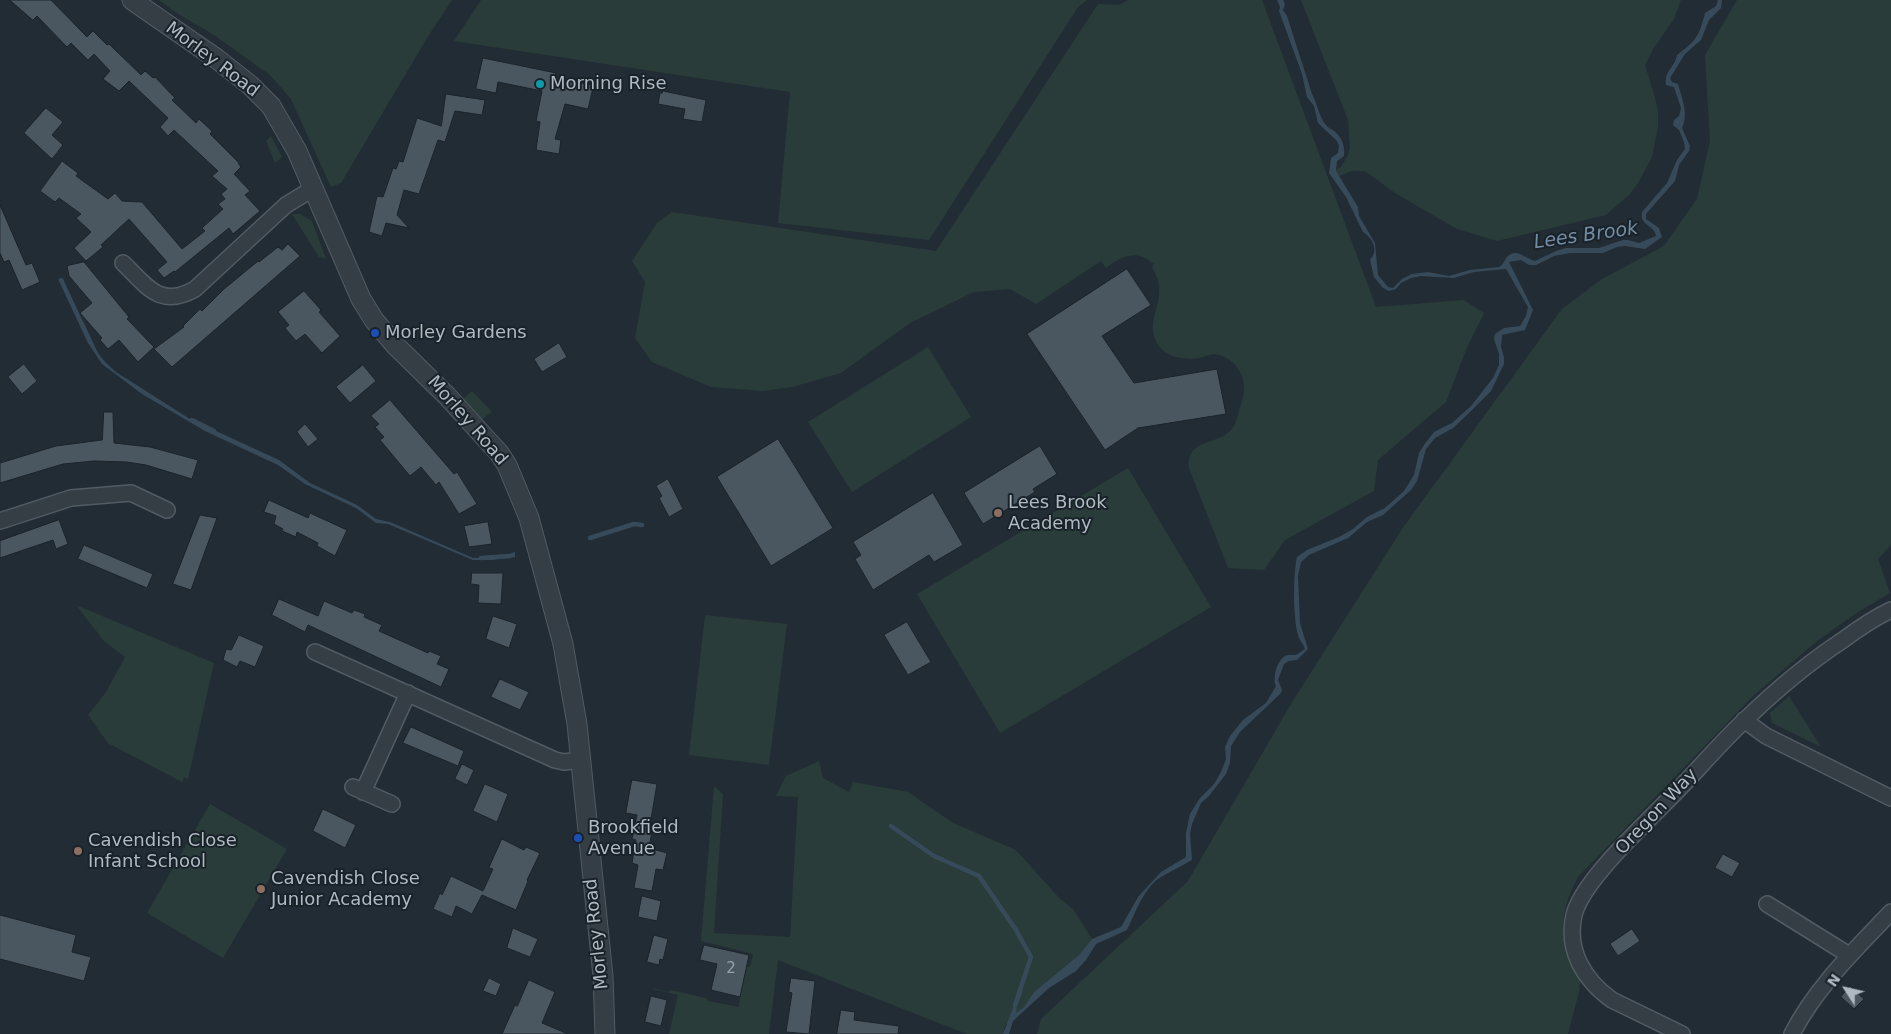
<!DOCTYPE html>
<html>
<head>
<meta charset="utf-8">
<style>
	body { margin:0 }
	#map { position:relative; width:1891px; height:1034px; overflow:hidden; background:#222c34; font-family:"DejaVu Sans",sans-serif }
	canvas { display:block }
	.north { position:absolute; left:1821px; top:964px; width:50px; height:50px; -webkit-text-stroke:4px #1a2229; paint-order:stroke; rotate:305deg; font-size:14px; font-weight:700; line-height:20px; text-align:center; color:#afb9c2 }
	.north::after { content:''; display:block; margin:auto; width:18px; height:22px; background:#afb9c2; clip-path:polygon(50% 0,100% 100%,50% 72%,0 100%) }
</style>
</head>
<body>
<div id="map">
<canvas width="1891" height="1034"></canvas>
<div class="north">N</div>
</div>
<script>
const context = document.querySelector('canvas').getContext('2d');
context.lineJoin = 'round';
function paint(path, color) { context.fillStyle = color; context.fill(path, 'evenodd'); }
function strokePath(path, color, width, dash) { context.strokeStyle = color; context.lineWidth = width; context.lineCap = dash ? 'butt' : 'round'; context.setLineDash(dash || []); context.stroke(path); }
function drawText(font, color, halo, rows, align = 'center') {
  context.font = font + ' "DejaVu Sans",sans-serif'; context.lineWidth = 4; context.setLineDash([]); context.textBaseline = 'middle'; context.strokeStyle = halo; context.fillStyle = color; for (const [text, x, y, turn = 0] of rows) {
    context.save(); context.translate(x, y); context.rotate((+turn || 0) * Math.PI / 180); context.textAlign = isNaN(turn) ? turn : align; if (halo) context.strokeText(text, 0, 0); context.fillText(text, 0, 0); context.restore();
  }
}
paint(new Path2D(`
	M159,0H452L427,38L341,183L331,187L291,99L270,75L214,35L175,12Z
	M481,0H1087L1078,7L929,240L778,223L790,92L454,41Z
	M1128,0H1262L1376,307L1464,300L1484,313L1468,345L1446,402L1378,460L1374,491L1285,540L1264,570L1228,568L1189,468C1186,431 1232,452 1238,414C1240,407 1243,400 1244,392C1246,374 1233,356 1214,354C1209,354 1204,357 1199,358C1183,360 1164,358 1156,341C1144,317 1172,296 1152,268L1154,264C1136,249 1123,255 1106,268L1101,261L1036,304L1010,289L974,292L910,323L841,373L792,387L763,391L711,387L652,362L635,338L645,282L632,261L657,223L672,212L936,251L1098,4L1119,5Z
	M1301,0H1681L1674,19L1653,49L1645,65L1655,97L1658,112V127L1652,157L1638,183L1629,195L1606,215L1497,241L1457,229L1395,193L1365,171H1352L1339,176L1335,171L1341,167L1348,155L1350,148L1348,120Z
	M1737,0H1891V545L1878,559L1890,593L1858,612L1817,641L1753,696L1578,877C1557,916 1559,941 1581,979L1579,987L1580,988L1568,1034H1037L1041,1019L1188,881L1291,704L1402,529L1562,309L1602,279L1664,246L1697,199L1710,141L1705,55Z
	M271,136L282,157L275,163L266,141Z
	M292,214H300L312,221L326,259L319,257Z
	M928,347L971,417L852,492L808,422Z
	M472,391L492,412L482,419L463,399Z
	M1128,468L1211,607L1000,733L917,594Z
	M76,605L214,663L188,779L184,777L182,782L108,743L88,715L106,692L125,657L104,641Z
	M705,615L787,624L769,765L689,755Z
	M1789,696L1821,747L1772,723L1770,713Z
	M819,761L823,778L849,792L853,782L908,792L953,823L1016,850L1060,899L1073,909L1092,939L1079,955L1034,992L1024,1007L1015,1014L1017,1006L1024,993L1005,1026L1003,1034H967L778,960L769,1034H669L678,995L653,989V988L668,992L671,990L706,998L708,1001L739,1007L744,966L750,967L753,954L701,941L714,786L723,794L714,933L790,937L798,797L776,796L786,776Z
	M210,804L287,849L223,958L147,913Z`), '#2a3c39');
paint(new Path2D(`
	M1277,0H1283L1285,4L1283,10L1287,16L1312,94C1317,103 1319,116 1325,124C1327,127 1331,129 1334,131C1342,137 1345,146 1344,156L1337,161L1336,171L1358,207L1359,216L1375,243L1378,275L1388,287L1393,288L1402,279L1412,274L1428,272L1449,276L1470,270L1499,267C1503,265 1504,261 1507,257C1517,247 1525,259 1535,261L1556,251L1566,248H1599L1623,240H1628L1639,243L1656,236C1655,225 1639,226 1642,212L1667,183L1677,160L1685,149L1684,142L1679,130L1673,125L1674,120L1679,116L1681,108L1674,87L1666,85C1664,71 1675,67 1677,55C1697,40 1699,36 1705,13L1716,6L1718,0H1722L1721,8L1709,20L1701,40L1685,54L1670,78L1672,82L1678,84C1682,98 1689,115 1682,128L1690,146L1689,151L1679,165L1675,181L1646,214V219L1659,228L1662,237L1645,249L1625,246L1617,247L1603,253H1570L1554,256L1536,265H1529L1521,260L1509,262L1533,310L1525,330L1502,335L1501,347L1504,357V364L1491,391L1467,415L1453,428L1435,438L1426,449L1417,481L1411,490L1383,515L1367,522L1348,538L1309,555L1301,562L1298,576L1300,623L1308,649L1297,660L1289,661L1284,664L1278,680L1282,690L1281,693L1240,732L1231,746L1230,763L1226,774L1209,796L1201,803L1192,824L1190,834L1192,860C1182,866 1171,871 1161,877C1144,887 1135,914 1127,930L1096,944L1086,960L1076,971L1049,988L1013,1021L1009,1034H1003L1014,1005L1024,989L1017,1006L1016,1013L1024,1007L1034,992L1079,955L1092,939L1121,927L1138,897L1161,872L1186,857V833L1190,814L1200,798L1214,784L1221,772L1226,759L1225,747L1230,736L1243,720L1266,703L1276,686C1272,679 1277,657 1288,655C1289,655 1295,655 1296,655L1305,649C1303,643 1299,640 1298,635C1293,618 1293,574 1297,557L1307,550L1339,537L1353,529L1367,517L1385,508L1404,491L1414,475L1419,453L1424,445L1434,432L1452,423L1471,406L1493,378L1499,365V354L1494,339L1495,334L1504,328L1520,326L1526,316L1528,307L1506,269L1474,272L1454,278L1421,276L1411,278L1401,283L1396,289L1389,291L1383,288L1374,277L1370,260C1371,258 1374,255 1374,252C1376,245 1369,235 1363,232L1346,197L1329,173L1331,158L1338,153L1339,146L1337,141L1318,123L1314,106L1307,97L1302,74L1279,11L1280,7Z
	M82,319L98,353L105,362L116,372L190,419L279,460L310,483L357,505L376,519L390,522L473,558L501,557L515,552V557L491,560H473L388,524L376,523L356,508L305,484L278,465L205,431L142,394L102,364L90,346Z`), '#374a5a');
strokePath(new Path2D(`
	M61,280L90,342
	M192,420L214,431
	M590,538L634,524L642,525
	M481,558L510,556
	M891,826L934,856L979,876L1016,930L1031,957L1015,1005`), '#374a5a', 4.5);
const building = new Path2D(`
	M10,0H51L87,37L93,31L107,45L109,44L141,75L145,71L153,78L155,77L175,98L172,100L196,123L199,119L212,131L210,134L239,163H238L241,167L234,174L250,191L245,195L260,211L233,234L229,228L175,272L174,271L164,278L157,270L167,262L129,219L101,245L103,247L86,261L74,248L91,232L76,218L81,214L59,198L55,202L40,191L62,161L78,173L76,176L108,199L115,193L122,201L142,202L182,249L205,231L202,228L223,209L218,204L225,199L221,194L227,189L212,176L218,171L174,130L168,136L160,127L168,118L129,81L119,91L103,79L110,71L94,54L88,60L71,43L67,47L37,16L33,20Z
	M483,58L556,73L555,77L591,85L590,88H593L588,109L565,104L555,139L561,140L559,154L536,150L540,122L536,121L542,91L498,82L496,93L476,89Z
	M663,91L706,100L702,122L683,119L685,109L658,104L660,93H662Z
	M446,94L485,100L482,115L455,111L445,142L438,140L419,194L404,190L397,215L409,228L386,223L382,236L369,232L377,196L383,197L393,168L396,169L399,161L403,162L417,118L441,126Z
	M46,108L63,122L52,135L63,145L52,159L24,133Z
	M0,205L26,265L32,263L40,282L22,290L9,260L4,262L0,253Z
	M288,244L300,256L172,367L154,349L184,327L183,326L200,309L202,311L224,289L258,261L259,262L278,247L282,250Z
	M84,262L129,317L127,319L154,347L138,362L119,340L108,349L100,340L102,338L80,313L92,303L69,276L67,266Z
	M1127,269L1151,305L1102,336L1134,383L1217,369L1226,414L1138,428L1105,450L1027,334Z
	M304,291L321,310L319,312L340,336L322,353L305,334L296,341L285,328L289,325L278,312Z
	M559,343L567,357L542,372L534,359Z
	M24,364L37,381L22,394L8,377Z
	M363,365L376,381L350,403L336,387Z
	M390,400L454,474L457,472L477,504L459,514L439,482L436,485L421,467L410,476L380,440L384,437L375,427L379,424L371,416Z
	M104,412H113L114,443L150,447L198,460L192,479L146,465L127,462L94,461L63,464L0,483V463L56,446L102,440Z
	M305,424L318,439L308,447L297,432Z
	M778,439L833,528L771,566L717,477Z
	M1040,446L1057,474L1033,489L1035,492L983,524L964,493Z
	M668,479L683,509L669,517L659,498L662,496L656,486Z
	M933,493L963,545L934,562L929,555L873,590L855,559L861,555L853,542Z
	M269,500L308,518L310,513L347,530L335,556L317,546L318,543L297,532L296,537L282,531L283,529L274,524L276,516L264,512Z
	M200,515L217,518L191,590L173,584Z
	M59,520L68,544L56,549L53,540L0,558V541Z
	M488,522L492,544L469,547L464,526Z
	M84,545L153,574L147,588L78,559Z
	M472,573H503L501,604L478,603L479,585L471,584Z
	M279,599L318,616L324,601L352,613L354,610L365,614L364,617L382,625L379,631L428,653L429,651L441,656L437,664L449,669L441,687L308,625L305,632L272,615Z
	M493,616L517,624L509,648L486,639Z
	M907,622L931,662L908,675L884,635Z
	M239,635L264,646L255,667L240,661L237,667L223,660L226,649L231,650Z
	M500,679L529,692L520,710L491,697Z
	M411,727L464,751L458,766L403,743Z
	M462,764L474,770L467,785L455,779Z
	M632,780L657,784L650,825L653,826L649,848L667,853L663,870L656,869L652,891L634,888L638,865L632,863L636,840L632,839L637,815L626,813Z
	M485,784L508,794L497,822L473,811Z
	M323,809L356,825L345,848L313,831Z
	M502,839L524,850L526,847L540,853L527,880L528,881L516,910L482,895L472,914L456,906L452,917L433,909L440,893L442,895L451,876L483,891L493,869L489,868Z
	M1723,854L1740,863L1732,877L1715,868Z
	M642,896L661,901L657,921L638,917Z
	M0,915L76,935L72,952L91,957L84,981L0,959Z
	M513,928L538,939L530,957L507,948Z
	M1632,929L1640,941L1618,956L1610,944Z
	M654,935L668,939L663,960L660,959L659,965L647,962Z
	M704,945L749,955L740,997L711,990L717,964L700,960Z
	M489,978L501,984L496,996L483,991Z
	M791,978L815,981L809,1034L786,1032L792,993L789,992Z
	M529,980L555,992L542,1023L568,1034H502L515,1005L517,1006Z
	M1850,986L1864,999L1854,1009L1841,997Z
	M651,996L667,1000L661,1026L645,1022Z
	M841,1010L855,1012L854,1020L899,1026L898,1034H837Z`);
paint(building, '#4a5760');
strokePath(building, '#1c242c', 1);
const minor = new Path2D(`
	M123,263C147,286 160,309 195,289L286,205L314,188
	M0,521L71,498L131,493L167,510
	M315,652L555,760L564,762L581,760
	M1744,720L1766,736L1891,798
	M353,787L392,804
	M363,792L408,693
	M1767,904L1849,955
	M1682,1034L1612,1000C1584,980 1566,950 1574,915C1582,882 1639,830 1664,804C1692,777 1717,746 1746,719C1776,690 1808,663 1843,640C1858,629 1874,618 1891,610
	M1792,1034C1816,987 1855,950 1891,912`);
const tertiary = new Path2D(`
	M132,0L217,59L250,85L271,106L297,151L361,299L374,320L395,345L447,396L499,453L507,465L529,518L563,644L577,724L603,976L605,1034`);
strokePath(minor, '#525b63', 18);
strokePath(tertiary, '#525b63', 21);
strokePath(minor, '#353e45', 15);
strokePath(tertiary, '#353e45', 19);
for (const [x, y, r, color] of [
	[540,84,5,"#0f9aa8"],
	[375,333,5,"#1a4fb4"],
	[998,513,5,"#8d6e63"],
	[578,838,5,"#1a4fb4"],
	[78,851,5,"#8d6e63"],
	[261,889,5,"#8d6e63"]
]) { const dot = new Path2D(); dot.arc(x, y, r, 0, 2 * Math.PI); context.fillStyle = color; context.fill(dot); strokePath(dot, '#1a2229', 2); }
drawText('15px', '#96a0aa', null, [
	["2",731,969]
]);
drawText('18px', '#afb9c2', '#1a2229', [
	["Morley Road",212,60,37],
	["Morley Road",467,421,49],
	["Oregon Way",1657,812,-47],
	["Morley Road",597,934,-96]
]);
drawText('18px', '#afb9c2', '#1a2229', [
	["Morning Rise",550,84],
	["Morley Gardens",385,333],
	["Lees Brook",1008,503],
	["Academy",1008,524],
	["Brookfield",588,828],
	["Avenue",588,849],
	["Cavendish Close",88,841],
	["Infant School",88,862],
	["Cavendish Close",271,879],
	["Junior Academy",271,900]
], 'left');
drawText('italic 19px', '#728da3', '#1a2229', [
	["Lees Brook",1586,236,-8]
]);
</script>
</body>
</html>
